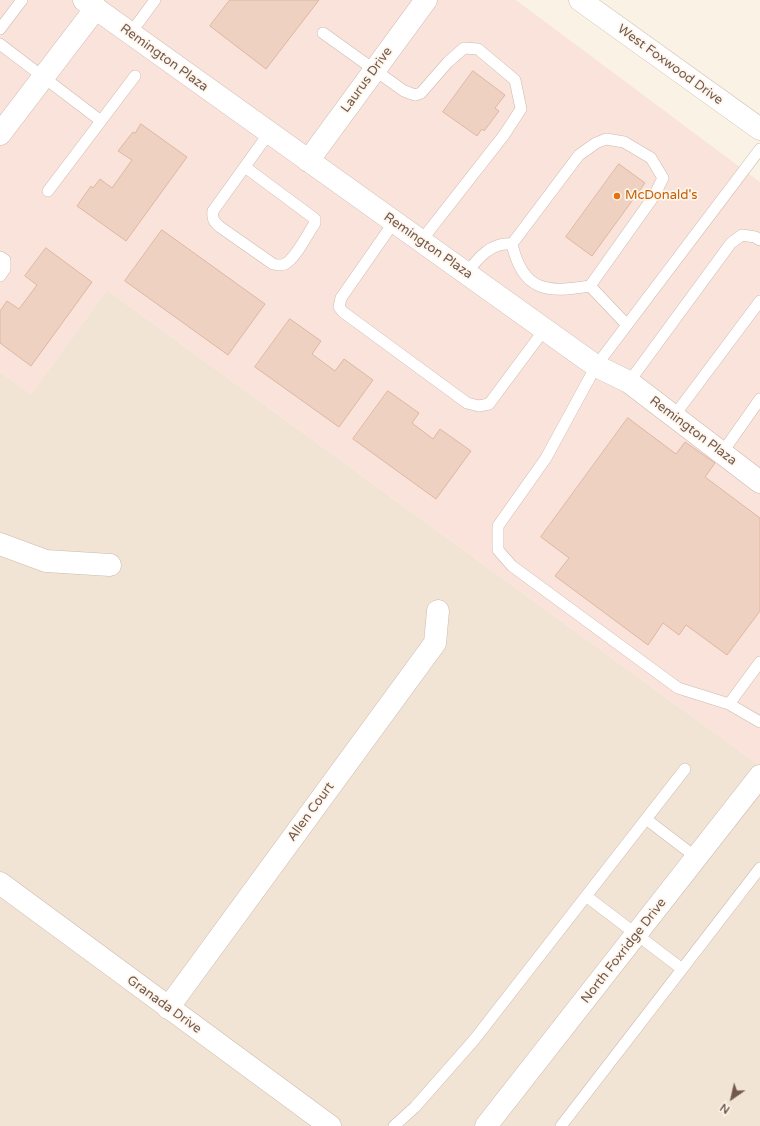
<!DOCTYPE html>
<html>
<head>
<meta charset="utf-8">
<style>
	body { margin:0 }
	#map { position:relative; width:760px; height:1126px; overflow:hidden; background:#fbf2e6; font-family:"Varela Round",sans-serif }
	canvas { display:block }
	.north { position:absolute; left:712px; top:1078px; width:40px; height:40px; -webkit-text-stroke:3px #fef6ec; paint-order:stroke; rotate:214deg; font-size:11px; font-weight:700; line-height:16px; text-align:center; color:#72594d }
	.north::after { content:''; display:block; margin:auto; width:14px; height:18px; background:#72594d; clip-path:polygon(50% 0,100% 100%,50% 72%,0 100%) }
</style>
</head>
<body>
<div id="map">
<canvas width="760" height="1126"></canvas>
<div class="north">N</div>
</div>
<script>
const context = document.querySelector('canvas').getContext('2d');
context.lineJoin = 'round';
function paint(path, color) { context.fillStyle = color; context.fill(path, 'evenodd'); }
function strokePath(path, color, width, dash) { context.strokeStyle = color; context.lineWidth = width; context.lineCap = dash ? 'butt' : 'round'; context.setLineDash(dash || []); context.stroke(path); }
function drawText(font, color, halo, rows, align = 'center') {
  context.font = font + ' "Varela Round",sans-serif'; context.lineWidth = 3.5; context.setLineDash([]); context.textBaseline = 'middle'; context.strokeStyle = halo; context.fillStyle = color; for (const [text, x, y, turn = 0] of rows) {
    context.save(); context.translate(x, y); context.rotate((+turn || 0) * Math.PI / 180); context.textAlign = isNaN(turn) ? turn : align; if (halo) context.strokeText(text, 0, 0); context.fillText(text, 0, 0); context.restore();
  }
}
paint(new Path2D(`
	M107,290L760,766V1126H0V372L31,394Z`), '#f2e4d5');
paint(new Path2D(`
	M0,0H516L760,182V766L107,290L31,395L0,372Z`), '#fae3db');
const building = new Path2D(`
	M230,0H319L266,69L210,26Z
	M473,71L505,95L495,108L499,111L484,131L482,129L477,136L443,112Z
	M141,124L187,157L126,241L77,206L91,186L93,188L100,179L112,188L132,160L118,151L133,132L135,133Z
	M619,164L645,183L592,256L566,237Z
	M162,230L265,304L228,355L125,281Z
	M46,248L92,282L31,366L0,343V311L7,301L19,309L37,285L25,276Z
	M290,319L321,341L312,354L335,371L344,359L373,380L339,427L255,367Z
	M388,391L419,413L412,423L433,439L440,429L471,451L436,499L353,439Z
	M628,418L676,454L685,442L715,463L705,477L760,518V611L727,655L686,625L679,635L663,623L648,645L555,576L569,558L541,537Z`);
paint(building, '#eed1c0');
strokePath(building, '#dfb7a1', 1);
const service = new Path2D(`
	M0,29L22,0
	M323,33L404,91L415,95L421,93L448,62L464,48L478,49L515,80L521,109L504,135L421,241
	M130,34L155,0
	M0,44L101,121
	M606,139L624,142L651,158L663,178L654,196L590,286C547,293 523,292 512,244L579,155L596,143Z
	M760,149L596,366L546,458L498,526V550L512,566L678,688L729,704L760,722
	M245,167L315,219V223C308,233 296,258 285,264C281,266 277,265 273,264L220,227C214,222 212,219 213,211L269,133
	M48,191L135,76
	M394,222L341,298L339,307L343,312L467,403L479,406L489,404L544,330
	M0,257L5,260V269L0,276
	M466,274C478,258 491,242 512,244
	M590,286L627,325
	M629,382L731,243L742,235L755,237L760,240
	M674,416L760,301
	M722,453L760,399
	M729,704L760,662
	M646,819L697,858
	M586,896L682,969
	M394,1126L415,1107L474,1040L685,769
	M561,1126L760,868`);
const minor = new Path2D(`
	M84,0L596,366L629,382L760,482
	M0,134L96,8
	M308,161L426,0
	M0,544L46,561L110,565
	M0,883L330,1126
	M168,1008L435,643L438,611`);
const tertiary = new Path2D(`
	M486,1126L760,776`);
const secondary = new Path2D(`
	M580,0L760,129`);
strokePath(service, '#ccbaad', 12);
strokePath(minor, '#ccbaad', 23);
strokePath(tertiary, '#ccbaad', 23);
strokePath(secondary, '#d0bcae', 23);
strokePath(service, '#fff', 11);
strokePath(minor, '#fff', 22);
strokePath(tertiary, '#fff', 22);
strokePath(secondary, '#fff', 22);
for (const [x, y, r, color] of [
	[617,196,4,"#e8710a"]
]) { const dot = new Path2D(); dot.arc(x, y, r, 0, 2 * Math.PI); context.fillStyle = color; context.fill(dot); strokePath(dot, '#fef6ec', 1.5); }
drawText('13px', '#72594d', '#fef6ec', [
	["Remington Plaza",164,58,36],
	["West Foxwood Drive",670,65,36],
	["Laurus Drive",367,80,-54],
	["Remington Plaza",428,246,35],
	["Remington Plaza",693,431,37],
	["Allen Court",311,812,-54],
	["North Foxridge Drive",624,951,-52],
	["Granada Drive",164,1005,36]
]);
drawText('13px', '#c56008', '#fef6ec', [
	["McDonald's",625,196]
], 'left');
</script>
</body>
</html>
